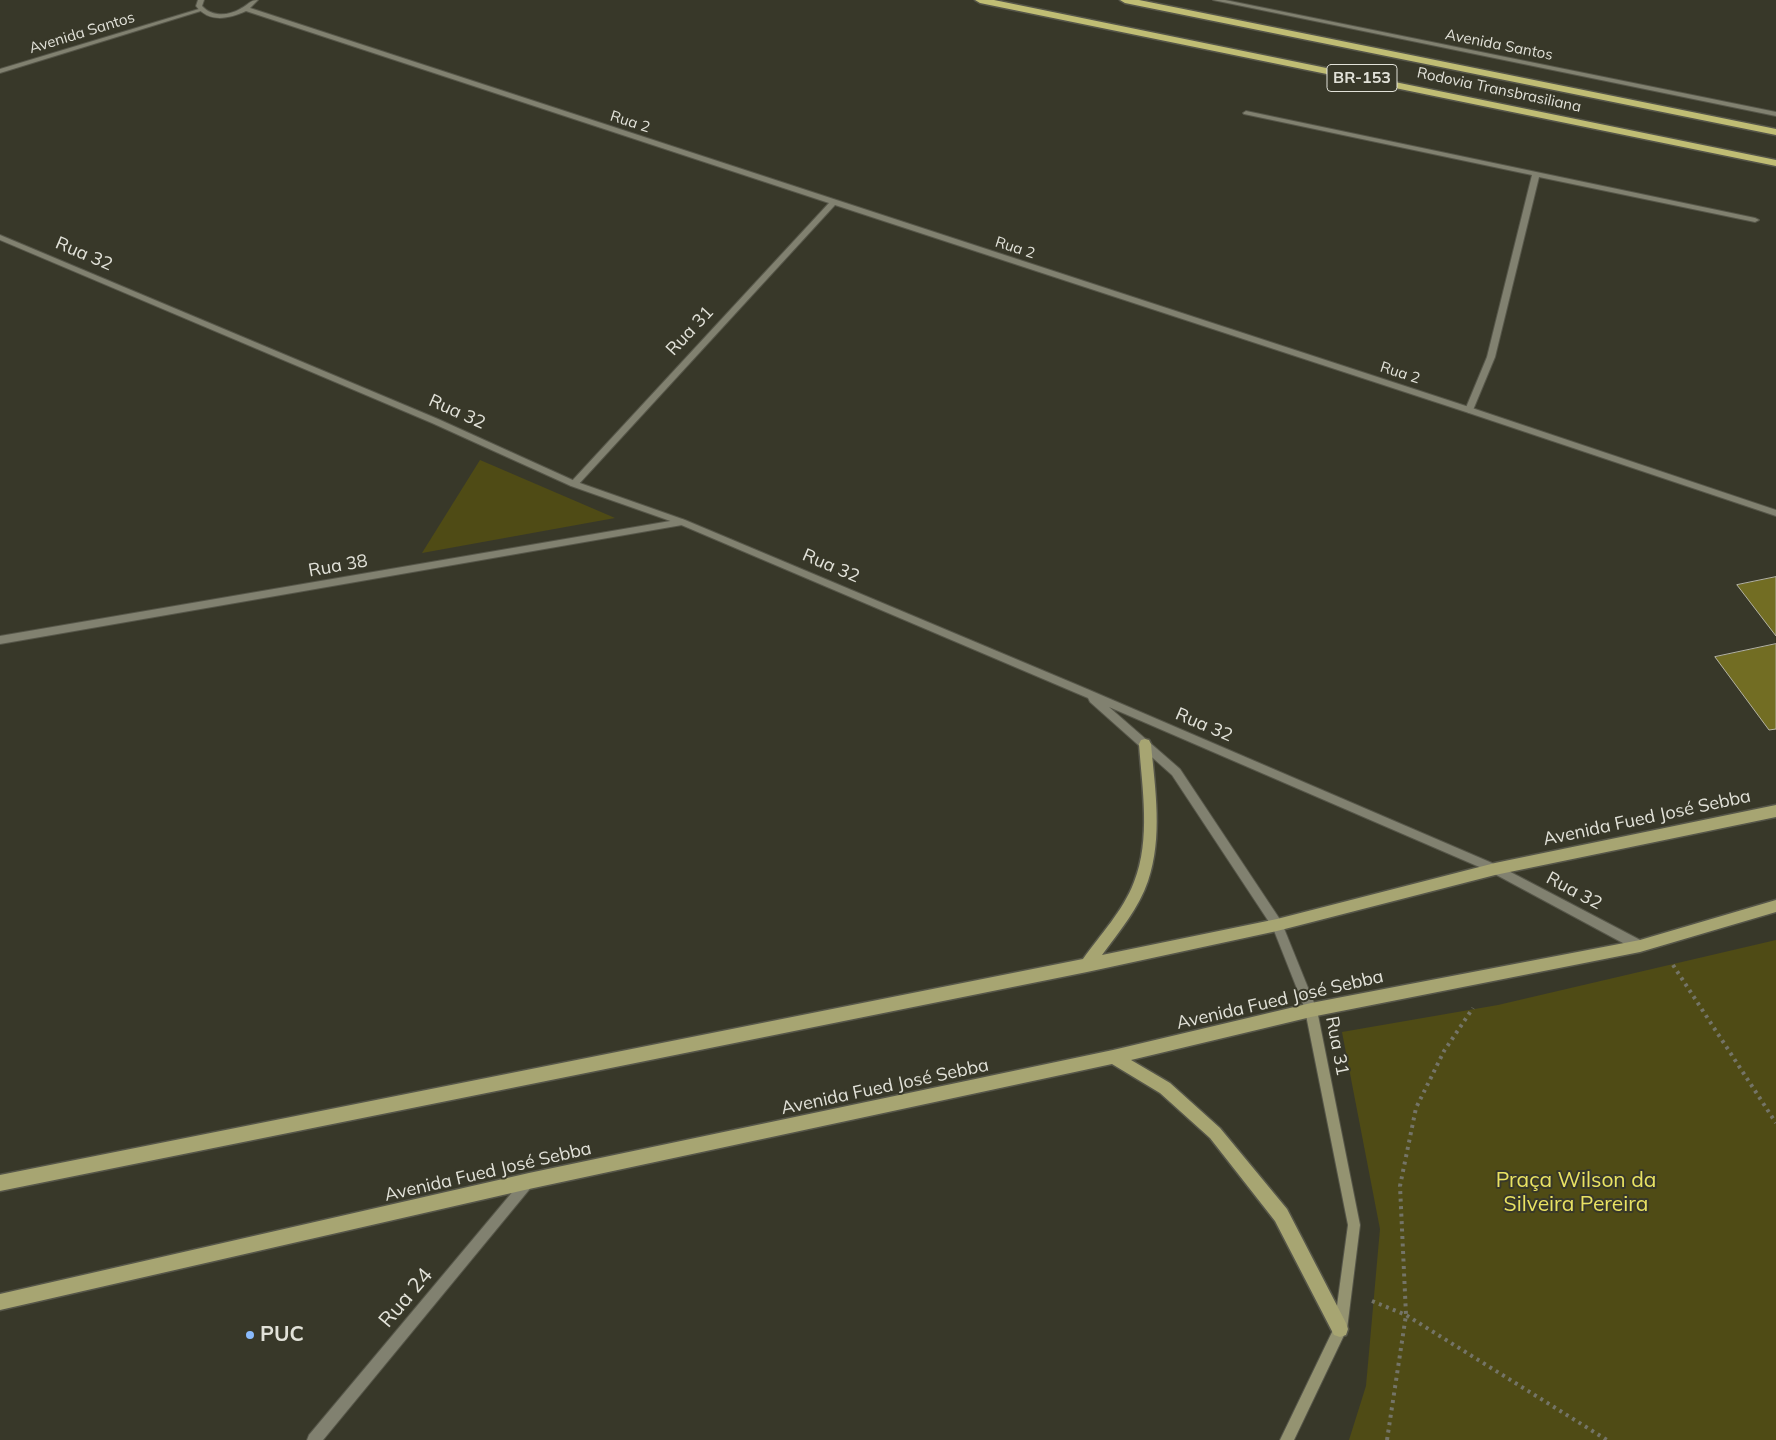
<!DOCTYPE html>
<html>
<head>
<meta charset="utf-8">
<style>
	body { margin:0 }
	canvas { display:block; background:#383829 }
</style>
</head>
<body>
<canvas width="1776" height="1440"></canvas>
<script>
const context = document.querySelector('canvas').getContext('2d');
context.lineJoin = 'round';
function paint(path, color) { context.fillStyle = color; context.fill(path, 'evenodd'); }
function strokePath(path, color, width, dash) { context.strokeStyle = color; context.lineWidth = width; context.lineCap = dash ? 'butt' : 'round'; context.setLineDash(dash || []); context.stroke(path); }
function drawText(font, color, halo, rows, align = 'center') {
  context.font = font + ' Mulish,sans-serif'; context.lineWidth = 4; context.setLineDash([]); context.textBaseline = 'middle'; context.strokeStyle = halo; context.fillStyle = color; for (const [text, x, y, turn = 0] of rows) {
    context.save(); context.translate(x, y); context.rotate((+turn || 0) * Math.PI / 180); context.textAlign = isNaN(turn) ? turn : align; if (halo) context.strokeText(text, 0, 0); context.fillText(text, 0, 0); context.restore();
  }
}
paint(new Path2D(`
	M480,460L615,518L422,553Z
	M1776,940V1440H1349L1366,1386L1380,1229L1342,1032L1498,1005Z`), '#4f4b15');
const building = new Path2D(`
	M1776,577V636L1737,585Z
	M1776,644V729L1769,730L1715,657Z`);
paint(building, '#726d23');
strokePath(building, '#b4b3a2', 1);
const service = new Path2D(`
	M1246,111L1755,218L1759,220L1755,222L1539,177L1495,357L1473,410L1469,413L1465,410L1487,357L1532,175L1244,114L1243,113Z`);
const minor = new Path2D(`
	M198,0H204L202,6C212,17 228,16 240,9C248,5 250,0 258,0L250,8L1472,408L1776,510V516L1466,412L835,205L577,486H571L570,484L571,482L829,203L246,11C228,19 209,23 196,6Z
	M1213,0H1225L1776,112V116Z
	M682,519L687,522L682,525L0,644V636Z
	M529,1175L533,1177L535,1181L533,1185L323,1440H307L309,1435L525,1177Z`);
const tertiary = new Path2D(`
	M199,9L204,10L0,73V69Z
	M0,235L438,419L577,482L685,520L1087,689L1499,866L1644,942L1646,946L1644,950L1640,951L1636,950L1491,872L1109,707L1180,769L1281,921L1317,1010L1315,1014L1311,1015L1307,1014L1273,928L1172,775L1090,702L1088,698L679,524L571,486L432,423L0,240Z`);
const secondary = new Path2D(`
	M1311,1005L1315,1006L1317,1010L1360,1225L1347,1329L1294,1440H1280L1334,1328L1348,1225L1305,1010L1307,1006Z`);
const primary = new Path2D(`
	M1145,739L1149,740L1151,744C1155,789 1163,837 1148,881C1139,908 1119,932 1102,955L1277,919L1495,863L1776,805V817L1495,875L1277,931L1087,972L0,1191V1175L1083,959C1100,935 1123,911 1134,882C1151,839 1142,788 1139,744L1141,740Z
	M1776,900V912L1640,952L1311,1017L1131,1060L1170,1083L1220,1128L1287,1209L1346,1323L1348,1329L1346,1335L1340,1337L1334,1335L1275,1221L1210,1138L1160,1093L1112,1064L529,1189L0,1310V1294L529,1173L1113,1050L1311,1003L1640,940Z`);
const motorway = new Path2D(`
	M975,0H994L1776,160V166L980,3Z
	M1120,0H1139L1776,129V135L1125,3Z`);
strokePath(service, '#565649', 2);
strokePath(minor, '#565649', 2);
strokePath(tertiary, '#565649', 2);
strokePath(secondary, '#565649', 2);
strokePath(primary, '#565649', 3);
strokePath(motorway, '#565649', 3);
strokePath(new Path2D(`
	M1673,965L1776,1123
	M1372,1301L1406,1315L1607,1440
	M1387,1440L1406,1315L1400,1186L1416,1108L1444,1051L1473,1008`), '#747467', 4, [3, 4.5]);
paint(service, '#818170');
paint(minor, '#818170');
paint(tertiary, '#818170');
paint(secondary, '#949371');
paint(primary, '#a7a572');
paint(motorway, '#c0bd74');
for (const [x, y, r, color] of [
	[250,1335,5,"#89bafc"]
]) { const dot = new Path2D(); dot.arc(x, y, r, 0, 2 * Math.PI); context.fillStyle = color; context.fill(dot); strokePath(dot, '#383829', 2); }
drawText('15px', '#e2e2d9', '#383829', [
	["Avenida Santos",82,33,-17],
	["Avenida Santos",1499,45,11],
	["Rodovia Transbrasiliana",1499,90,12],
	["Rua 2",630,122,18],
	["Rua 2",1015,248,18],
	["Rua 2",1400,373,18]
]);
for (const [x, y, w] of [
	[1362,78,70]
]) { const box = new Path2D(); box.roundRect(x - w / 2, y - 13.5, w, 27, 4); context.fillStyle = '#383829'; context.fill(box); strokePath(box, '#e2e2d9', 1); }
drawText('bold 16px', '#e2e2d9', null, [
	["BR-153",1362,78]
]);
drawText('18px', '#e2e2d9', '#383829', [
	["Rua 32",84,254,23],
	["Rua 31",690,331,-47],
	["Rua 32",457,412,24],
	["Rua 38",338,566,-10],
	["Rua 32",831,566,23],
	["Rua 32",1204,725,23],
	["Avenida Fued José Sebba",1647,818,-12],
	["Rua 32",1574,891,28],
	["Avenida Fued José Sebba",1280,1000,-13],
	["Rua 31",1337,1046,79],
	["Avenida Fued José Sebba",885,1087,-12],
	["Avenida Fued José Sebba",488,1172,-13]
]);
drawText('21px', '#e9e262', '#383829', [
	["Praça Wilson da",1576,1181],
	["Silveira Pereira",1576,1205]
]);
drawText('21px', '#e2e2d9', '#383829', [
	["Rua 24",406,1298,-50]
]);
drawText('bold 21px', '#e2e2d9', '#383829', [
	["PUC",260,1335]
], 'left');
</script>
</body>
</html>
